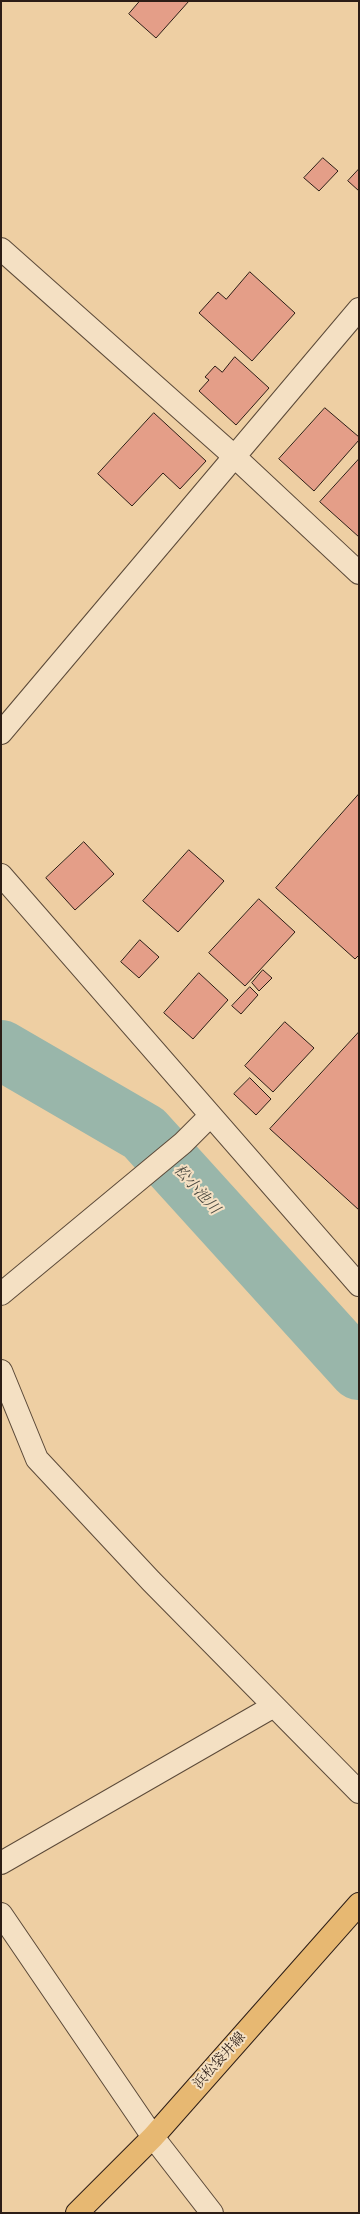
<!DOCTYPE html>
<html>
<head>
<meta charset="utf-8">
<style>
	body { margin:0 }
	#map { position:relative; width:360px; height:2214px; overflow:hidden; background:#eecfa3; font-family:Cardo,serif }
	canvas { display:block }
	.frame { position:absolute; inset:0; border:2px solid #2c1d16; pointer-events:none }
</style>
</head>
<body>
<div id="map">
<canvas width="360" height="2214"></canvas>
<div class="frame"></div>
</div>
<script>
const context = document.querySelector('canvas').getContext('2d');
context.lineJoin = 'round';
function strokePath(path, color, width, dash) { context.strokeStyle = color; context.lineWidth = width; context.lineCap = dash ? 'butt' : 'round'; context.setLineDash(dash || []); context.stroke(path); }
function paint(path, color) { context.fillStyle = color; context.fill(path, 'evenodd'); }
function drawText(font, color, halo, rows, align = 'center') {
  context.font = font + ' Cardo,"Noto Serif JP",serif'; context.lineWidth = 4; context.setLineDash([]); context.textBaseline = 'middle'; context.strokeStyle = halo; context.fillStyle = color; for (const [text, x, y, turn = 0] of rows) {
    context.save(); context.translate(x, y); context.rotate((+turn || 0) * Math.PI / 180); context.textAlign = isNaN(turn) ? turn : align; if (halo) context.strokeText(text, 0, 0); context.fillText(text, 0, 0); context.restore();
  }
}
strokePath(new Path2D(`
	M1,1050L144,1133L359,1370`), '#99b6aa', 60);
const building = new Path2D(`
	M140,1H189L156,38L129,14Z
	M323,158L338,171L319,191L304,178Z
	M359,169V191L348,181Z
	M250,272L295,313L252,361L199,313L218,292L226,299Z
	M235,357L269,388L236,425L199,391L209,380L205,377L215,366L222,372Z
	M325,408L359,437V440L314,491L279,459Z
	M154,413L206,461L180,489L163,473L132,506L98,474Z
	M359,459V537L320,502Z
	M359,794V955L355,959L276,888Z
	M84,842L114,874L75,910L46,878Z
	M189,850L224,881L178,932L143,901Z
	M259,899L295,932L245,986L209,953Z
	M140,940L159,957L139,978L121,962Z
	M263,970L272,978L259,991L252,983Z
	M199,973L228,1000L193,1039L164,1013Z
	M250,987L258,995L241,1014L232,1006Z
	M285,1022L314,1048L273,1092L245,1066Z
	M359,1032V1210L270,1129Z
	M250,1078L271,1099L256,1115L234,1094Z`);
paint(building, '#e49e88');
strokePath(building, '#2c1d16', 1);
const minor = new Path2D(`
	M1,249L235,457L359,573
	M1,733L359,309
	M1,875L359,1285
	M1,1294L183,1143L210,1116
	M1,1371L37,1459L151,1581L359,1792
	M1,1863L274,1706
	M1,1914L153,2137L212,2213`);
const major = new Path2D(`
	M77,2213L153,2137L359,1904`);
strokePath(minor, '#5c4a39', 24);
strokePath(major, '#2c1d16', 24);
strokePath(minor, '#f4e0c3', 22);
strokePath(major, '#e7b872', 22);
drawText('14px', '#2c1d16', '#f4e0c3', [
	["浜松袋井線",220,2061,-48]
]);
drawText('italic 15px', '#4d4b42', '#f4e0c3', [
	["松小池川",196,1190,48]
]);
</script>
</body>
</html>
